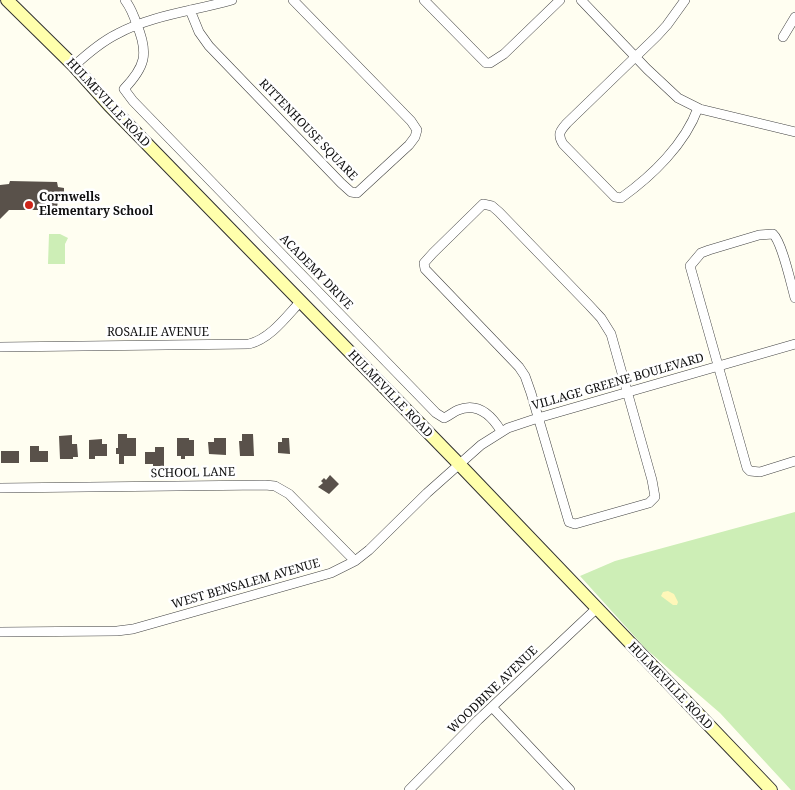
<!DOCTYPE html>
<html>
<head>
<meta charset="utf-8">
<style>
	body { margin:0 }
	canvas { display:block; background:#fffef1 }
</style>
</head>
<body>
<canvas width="795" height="790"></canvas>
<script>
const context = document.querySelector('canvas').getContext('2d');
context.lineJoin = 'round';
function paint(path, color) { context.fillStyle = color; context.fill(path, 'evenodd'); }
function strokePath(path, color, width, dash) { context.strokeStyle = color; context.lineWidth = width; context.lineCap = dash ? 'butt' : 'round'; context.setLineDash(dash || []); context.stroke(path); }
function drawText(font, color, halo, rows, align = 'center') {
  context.font = font + ' "Noto Serif",serif'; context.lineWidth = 5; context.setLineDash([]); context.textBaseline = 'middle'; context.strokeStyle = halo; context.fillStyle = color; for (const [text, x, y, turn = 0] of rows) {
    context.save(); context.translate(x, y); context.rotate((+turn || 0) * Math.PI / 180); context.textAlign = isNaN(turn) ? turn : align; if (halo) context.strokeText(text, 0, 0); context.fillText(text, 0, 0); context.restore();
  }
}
paint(new Path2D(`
	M49,234H60L68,238L65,244V264H48Z
	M795,512V790H791L720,713L646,649L580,576L615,561Z`), '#cdeeb6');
paint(new Path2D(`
	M668,591L674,594L678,602L677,605H673L661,596L663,592Z`), '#fff7b9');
paint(new Path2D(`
	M10,181L57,182L58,187L64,188V199L58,198L57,210H9L0,219V185L9,184Z
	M118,434H127V438H136V456H124V464H119V454H116V448H118Z
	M242,434H253L254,456H240L239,441H242Z
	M72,435V444H77L78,457H73V459H60L59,436Z
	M177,438H189V440H194V456H185V459H181V456H177Z
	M214,438H226V455L209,454L208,442H214Z
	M282,438H289L290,454L278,453V442H282Z
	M102,439V444H107V456H95V459H89V440Z
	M30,446H39V451H48V462H30Z
	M155,447H164V466H153V464H145V452H155Z
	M1,451H19V463H1Z
	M330,475L339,484L329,494L318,487L323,483L321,481L324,478L326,480Z`), '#59514a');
const street = new Path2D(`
	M125,0C131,8 134,16 137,25C149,54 145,67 124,89L133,101L436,413L444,418C449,416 453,412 458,410C478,402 492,416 501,431
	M424,0L480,57L486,63H490L504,54L560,0
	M581,0L647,69L678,98L700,109L795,132
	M685,0L667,25L657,36L567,123C560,131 557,134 563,144L615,197L621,198C652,176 685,144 698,108
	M190,10L199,32L209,46L341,183L351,192L357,193L409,145L415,137L417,130L411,121L293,0
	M783,37L795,17
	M74,66C87,54 101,42 117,34C152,15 194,11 232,0
	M483,204L492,206L499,212L588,304L601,318L611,334L652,480L655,497L649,503L575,524L569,522L531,393L525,376L519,367L425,269L424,263L433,253Z
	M795,298C791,284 782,242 773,234L759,235L709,250L701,253L690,266L747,468L750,471L760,472L795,461
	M0,347L249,344C270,339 286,317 300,302
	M0,488L265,485L275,486L289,494L355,561
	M0,632L117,631L133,629L331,573L355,561L369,550L427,493L481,445L508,428L538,418L795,344
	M492,707L570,790
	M409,790L478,720L596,609`);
const secondary = new Path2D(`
	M7,0L74,66L109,105L459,464L771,790`);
strokePath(street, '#424242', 10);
strokePath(secondary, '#313131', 14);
strokePath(street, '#fff', 9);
strokePath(secondary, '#ffffac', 12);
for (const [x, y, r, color] of [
	[29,205,5,"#cd2419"]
]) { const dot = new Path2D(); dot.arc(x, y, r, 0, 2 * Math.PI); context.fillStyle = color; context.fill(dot); strokePath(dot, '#fff', 2); }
drawText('12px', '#0f0f0f', '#fff', [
	["HULMEVILLE ROAD",108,103,47],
	["RITTENHOUSE SQUARE",308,130,46],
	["ACADEMY DRIVE",316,272,46],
	["ROSALIE AVENUE",158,333],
	["VILLAGE GREENE BOULEVARD",618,382,-16],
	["HULMEVILLE ROAD",390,394,46],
	["SCHOOL LANE",193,473,-1],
	["WEST BENSALEM AVENUE",246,584,-16],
	["HULMEVILLE ROAD",670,686,46],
	["WOODBINE AVENUE",493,690,-44]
]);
drawText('bold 12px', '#0f0f0f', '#fff', [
	["Cornwells",39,198],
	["Elementary School",39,212]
], 'left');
</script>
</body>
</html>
